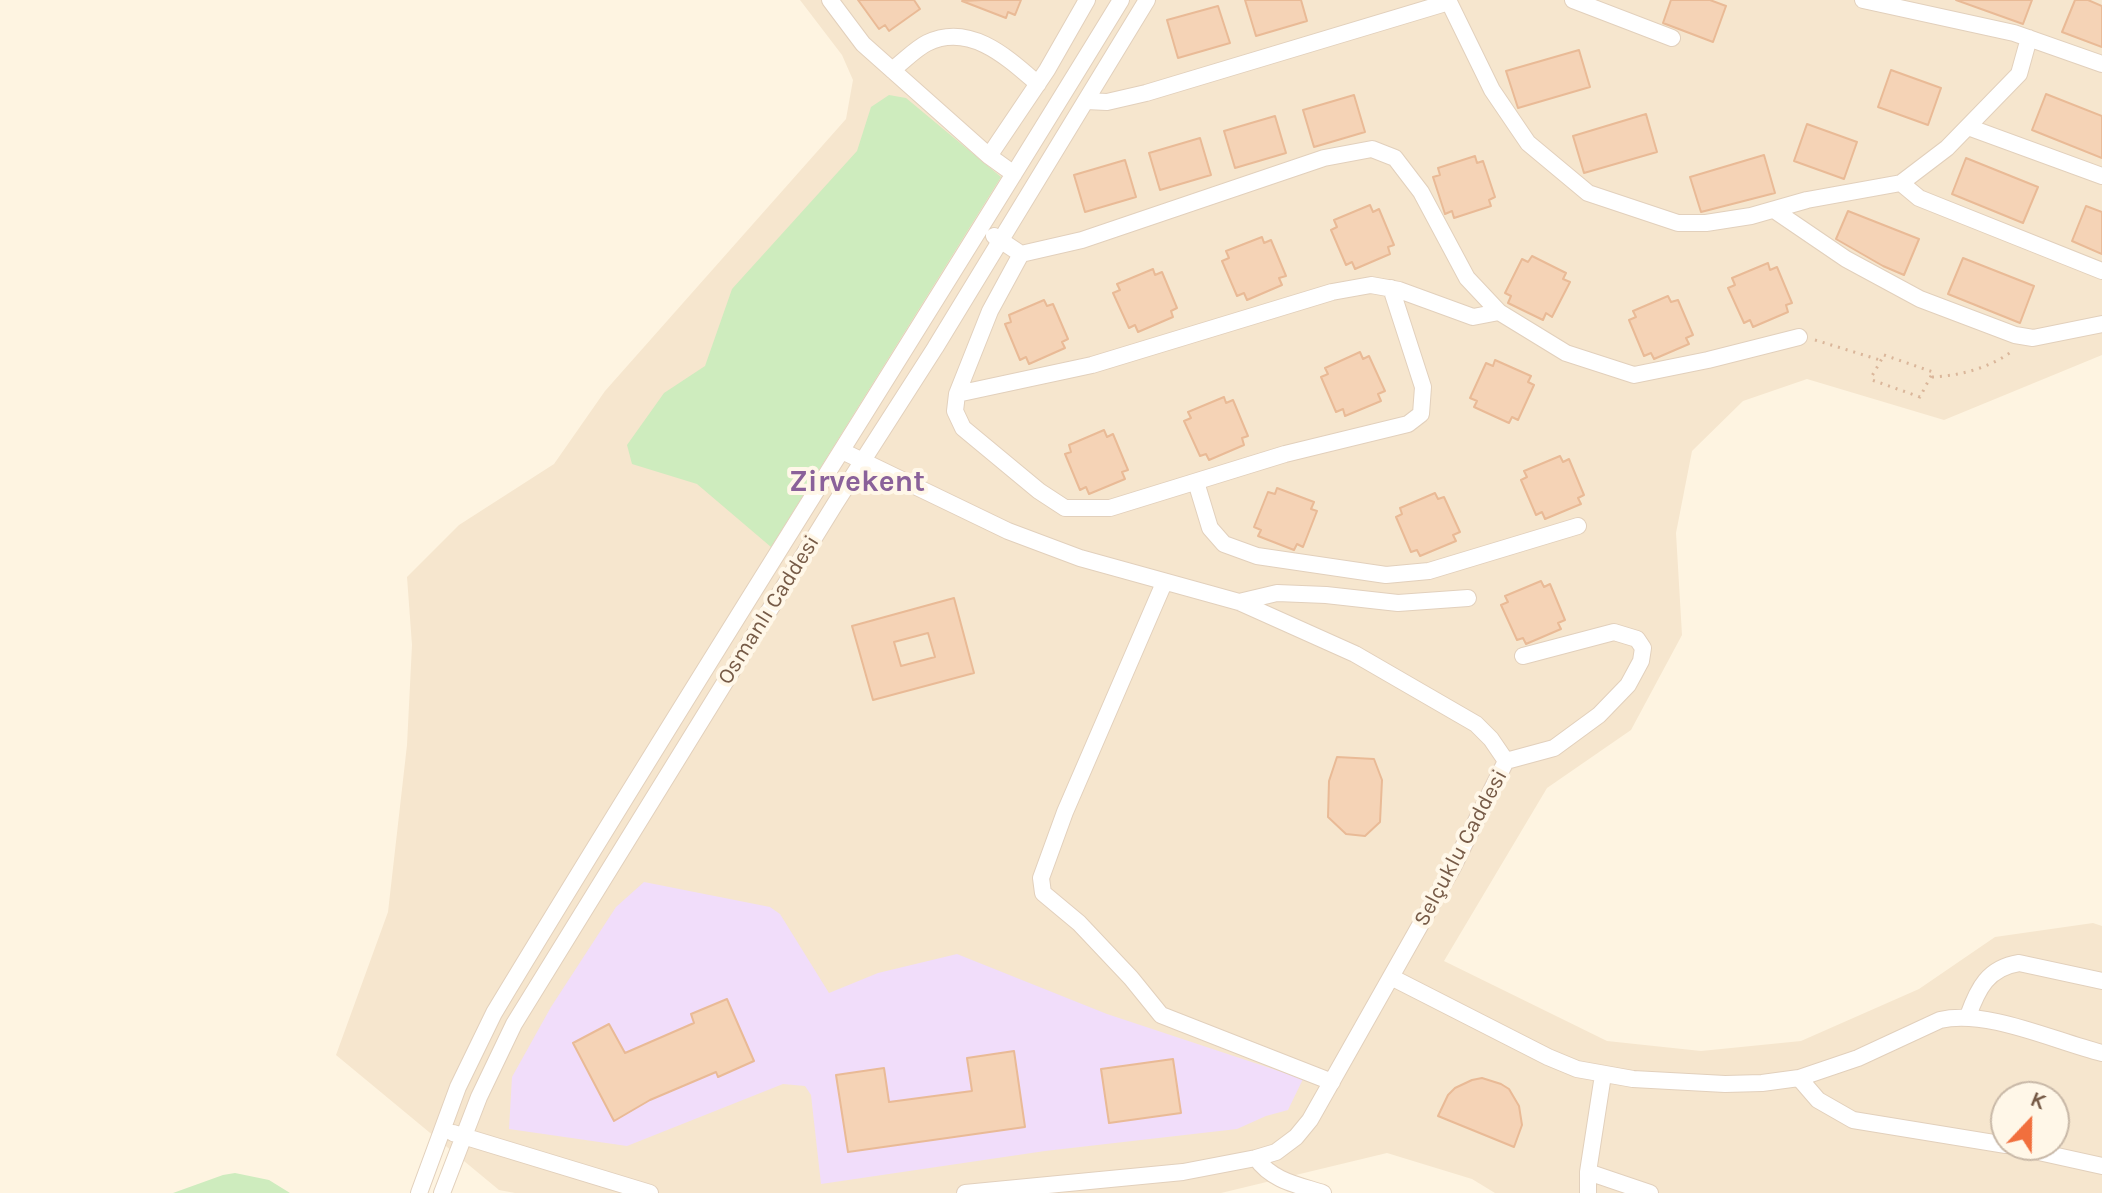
<!DOCTYPE html>
<html>
<head>
<meta charset="utf-8">
<style>
	body { margin:0 }
	#map { position:relative; width:2102px; height:1193px; overflow:hidden; background:#fef4e1; font-family:Karla,sans-serif }
	canvas { display:block }
	.north { position:absolute; left:1990px; top:1081px; width:80px; height:80px; box-sizing:border-box; background:#fff7e8; border:2px solid #c8b8a7; border-radius:50%; rotate:22deg; font-size:22px; font-weight:700; line-height:32px; text-align:center; color:#765a46 }
	.north::after { content:''; display:block; margin:auto; width:28px; height:36px; background:#f16f3d; clip-path:polygon(50% 0,100% 100%,50% 72%,0 100%) }
</style>
</head>
<body>
<div id="map">
<canvas width="2102" height="1193"></canvas>
<div class="north">K</div>
</div>
<script>
const context = document.querySelector('canvas').getContext('2d');
context.lineJoin = 'round';
function paint(path, color) { context.fillStyle = color; context.fill(path, 'evenodd'); }
function strokePath(path, color, width, dash) { context.strokeStyle = color; context.lineWidth = width; context.lineCap = dash ? 'butt' : 'round'; context.setLineDash(dash || []); context.stroke(path); }
function drawText(font, color, halo, rows, align = 'center') {
  context.font = font + ' Karla,sans-serif'; context.lineWidth = 8; context.setLineDash([]); context.textBaseline = 'middle'; context.strokeStyle = halo; context.fillStyle = color; for (const [text, x, y, turn = 0] of rows) {
    context.save(); context.translate(x, y); context.rotate((+turn || 0) * Math.PI / 180); context.textAlign = isNaN(turn) ? turn : align; if (halo) context.strokeText(text, 0, 0); context.fillText(text, 0, 0); context.restore();
  }
}
paint(new Path2D(`
	M800,0H2102V355L1944,420L1807,379L1743,401L1692,451L1676,533L1682,635L1631,730L1547,788L1444,961L1607,1041L1701,1051L1801,1041L1919,989L1995,937L2093,923L2102,926V1193H1495L1472,1179L1387,1153L1221,1193H515L499,1190L336,1055L388,912L407,745L412,645L407,577L459,525L554,464L605,391L846,119L853,80L842,55ZM2006,1097H2054V1145H2006Z`), '#f6e6ce');
paint(new Path2D(`
	M644,882L770,907L780,914L829,993L878,973L957,954L1107,1014L1303,1079L1288,1110L1266,1116L1237,1129L1045,1151L821,1184L811,1095L805,1086L783,1084L627,1146L509,1129L512,1077L551,1007L616,907Z`), '#f1ddfa');
paint(new Path2D(`
	M889,95L906,98L1001,177L771,547L697,484L632,464L627,445L664,393L705,366L732,289L857,151L871,107Z
	M235,1173L269,1180L290,1193H173L223,1175Z`), '#ceecbe');
const building = new Path2D(`
	M858,0H914L920,9L889,31L885,25L879,29Z
	M982,0H1021L1015,15L1008,12L1006,18L962,1Z
	M1245,0H1301L1307,21L1256,36Z
	M1671,0H1710L1726,6L1713,42L1663,23Z
	M1956,0H2032L2023,24Z
	M2075,0H2088L2102,6V47L2062,32Z
	M1218,6L1230,43L1178,58L1167,20Z
	M1579,50L1590,87L1518,108L1506,71Z
	M1891,70L1941,88L1928,125L1878,107Z
	M2046,94L2102,116V158L2032,130Z
	M1354,95L1365,132L1314,147L1303,110Z
	M1646,114L1657,152L1584,173L1573,136Z
	M1275,116L1286,153L1235,168L1224,131Z
	M1807,124L1857,142L1844,179L1794,161Z
	M1200,138L1211,175L1160,190L1149,153Z
	M1764,155L1775,193L1701,212L1690,177Z
	M1475,156L1477,163L1483,161L1495,197L1489,200L1491,206L1454,218L1452,211L1445,214L1433,177L1440,175L1438,168Z
	M1966,158L2038,187L2023,223L1952,194Z
	M1125,160L1136,197L1085,212L1074,175Z
	M1370,205L1373,212L1379,209L1394,245L1388,247L1390,254L1355,269L1352,262L1346,265L1331,230L1337,227L1334,220Z
	M2086,206L2102,212V254L2072,241Z
	M1848,211L1919,239L1904,275L1883,266L1836,239Z
	M1262,237L1264,243L1271,240L1286,276L1279,278L1282,285L1247,300L1244,293L1237,296L1222,261L1229,258L1226,251Z
	M1532,256L1566,273L1563,279L1570,282L1552,317L1546,313L1543,320L1508,303L1511,296L1505,293L1522,259L1528,262Z
	M1963,258L2034,286L2020,323L1948,294Z
	M1768,263L1770,270L1777,267L1792,303L1786,305L1788,312L1753,327L1750,320L1744,323L1728,288L1735,285L1732,278Z
	M1153,269L1155,275L1162,272L1177,308L1171,311L1173,317L1138,332L1135,325L1129,328L1113,293L1120,290L1117,284Z
	M1668,296L1671,302L1678,300L1693,335L1686,338L1689,344L1654,359L1651,353L1644,356L1629,320L1636,317L1633,311Z
	M1044,300L1047,306L1053,304L1068,339L1062,342L1065,348L1029,364L1026,357L1020,360L1005,324L1011,322L1009,315Z
	M1360,352L1363,359L1369,356L1385,391L1378,394L1381,401L1345,416L1343,409L1336,412L1321,377L1328,374L1325,368Z
	M1495,360L1531,376L1528,382L1534,385L1518,420L1512,417L1509,423L1474,407L1477,401L1470,398L1486,363L1493,366Z
	M1224,397L1226,403L1233,400L1248,436L1242,438L1244,445L1209,460L1206,454L1200,456L1184,421L1191,418L1188,412Z
	M1104,430L1107,437L1113,434L1128,470L1122,472L1125,479L1089,494L1086,487L1080,490L1065,454L1071,452L1069,445Z
	M1560,456L1563,462L1569,459L1584,495L1578,498L1581,504L1545,519L1542,512L1536,515L1521,480L1527,477L1524,471Z
	M1277,488L1314,502L1311,509L1317,511L1303,547L1297,544L1294,550L1258,536L1261,530L1254,527L1268,492L1275,494Z
	M1435,493L1438,499L1444,497L1460,532L1453,535L1456,541L1420,556L1417,550L1411,552L1396,517L1402,514L1400,508Z
	M1541,581L1544,587L1550,584L1565,620L1558,623L1561,629L1526,644L1523,638L1517,640L1501,605L1508,602L1505,596Z
	M954,598L974,673L873,700L852,626ZM928,633L935,657L901,666L894,642Z
	M1337,757L1374,759L1382,780L1380,822L1365,836L1346,834L1328,817L1329,781Z
	M727,999L754,1061L718,1077L716,1072L650,1100L614,1121L573,1043L609,1024L625,1053L694,1023L691,1014Z
	M1014,1051L1025,1127L848,1152L836,1075L884,1068L889,1102L972,1091L967,1058Z
	M1173,1059L1181,1113L1109,1123L1101,1069Z
	M1482,1078L1501,1084L1509,1089L1519,1106L1522,1125L1514,1147L1438,1116L1448,1095L1455,1088L1472,1080Z`);
paint(building, '#f5d3b6');
strokePath(building, '#e9ba96', 2);
const minor = new Path2D(`
	M830,0L863,44L989,156L1014,174
	M1573,0L1672,38
	M1863,0L2014,33L2102,64
	M892,70C903,62 915,49 927,43C970,22 1008,58 1038,84
	M1086,101L1107,102L1146,93L1449,2L1492,90L1528,143L1588,193L1678,223H1706L1751,216L1807,200L1901,183L1947,148L2019,74L2029,38
	M1968,127L2102,176
	M989,156L1047,70L1087,0
	M1901,183L1919,198L2102,271
	M1774,210L1846,259L1920,299L2015,335L2033,338L2102,324
	M994,236L1021,254L1082,240L1324,158L1372,149L1395,158L1421,192L1467,278L1499,312L1566,353L1634,375L1708,360L1799,337
	M1021,254L990,311L957,394L955,411L963,428L1039,491L1065,508H1110L1285,454L1408,424L1421,414L1423,387L1391,288
	M957,394L1092,365L1332,292L1371,285L1399,290L1473,317L1499,312
	M842,451L1008,531L1080,558L1239,602L1355,654L1476,724L1491,739L1506,761L1453,867L1310,1120L1296,1137L1276,1152L1256,1158L1183,1172L965,1193
	M1196,482L1210,528L1224,544L1257,556L1386,575L1429,571L1578,526
	M1164,583L1065,812L1041,878L1043,893L1079,923L1131,978L1161,1015L1332,1082
	M1239,602L1277,593L1326,595L1398,603L1468,598
	M1506,761L1554,748L1599,715L1628,685L1641,661L1643,648L1637,639L1614,632L1523,656
	M1391,977L1548,1057L1577,1069L1633,1079L1725,1084L1762,1083L1799,1078L1858,1058L1940,1020C1987,1009 2054,1041 2102,1053
	M1968,1016C1978,988 1988,968 2019,963L2102,981
	M1799,1078L1818,1100L1853,1120L2006,1145
	M453,1133L650,1193
	M2007,1145L2102,1166
	M1256,1158C1272,1181 1298,1185 1323,1193
	M1588,1172L1650,1193
	M419,1193L458,1087L494,1013C699,673 914,339 1121,0
	M442,1193L479,1097L514,1024L835,504L935,348L1147,0
	M1588,1193V1172L1603,1075`);
strokePath(minor, '#e2d0bc', 18);
strokePath(new Path2D(`
	M1815,340L1880,360
	M1884,355L1933,372L1920,397L1872,380V376Z
	M1932,377C1959,376 1989,368 2011,352`), '#dab69a', 3, [2, 6]);
strokePath(minor, '#fff', 16);
drawText('22px', '#765a46', '#fff7e8', [
	["Osmanlı Caddesi",769,610,-58],
	["Selçuklu Caddesi",1461,848,-62]
]);
drawText('bold 30px', '#8a619a', '#fff7e8', [
	["Zirvekent",857,482]
]);
</script>
</body>
</html>
